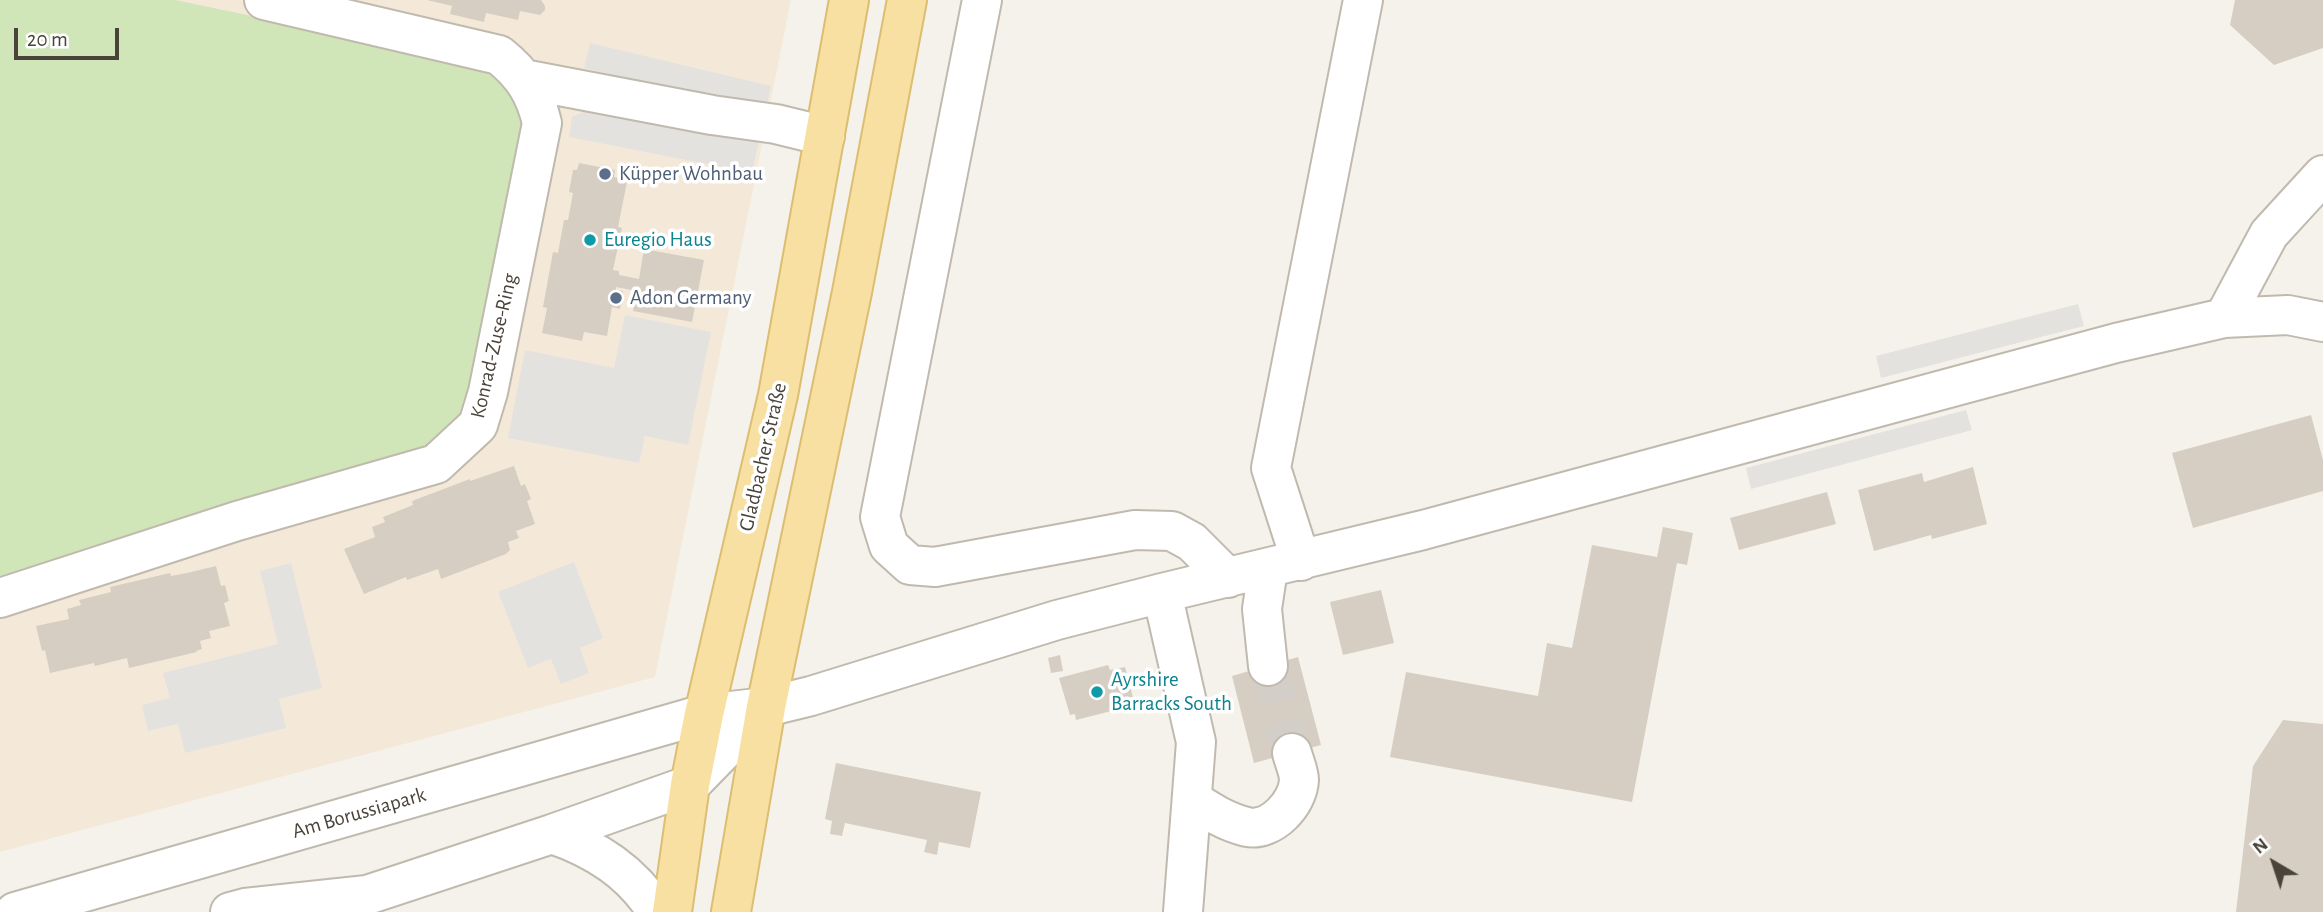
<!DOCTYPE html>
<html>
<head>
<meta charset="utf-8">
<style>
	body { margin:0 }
	#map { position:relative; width:2323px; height:912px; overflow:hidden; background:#f5f2eb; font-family:"Alegreya Sans",sans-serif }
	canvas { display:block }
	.north { position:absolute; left:2239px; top:828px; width:70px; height:70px; -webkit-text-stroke:5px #fff; paint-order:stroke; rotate:321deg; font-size:19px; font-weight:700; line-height:28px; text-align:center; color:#49433a }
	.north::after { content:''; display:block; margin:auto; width:24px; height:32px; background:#49433a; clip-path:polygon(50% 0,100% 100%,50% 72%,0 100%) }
	.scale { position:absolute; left:14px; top:28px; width:105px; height:32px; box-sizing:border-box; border:4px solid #49433a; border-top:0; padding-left:9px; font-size:21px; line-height:24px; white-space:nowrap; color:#49433a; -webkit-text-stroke:5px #fff; paint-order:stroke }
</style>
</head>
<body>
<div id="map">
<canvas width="2323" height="912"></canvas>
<div class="north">N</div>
<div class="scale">20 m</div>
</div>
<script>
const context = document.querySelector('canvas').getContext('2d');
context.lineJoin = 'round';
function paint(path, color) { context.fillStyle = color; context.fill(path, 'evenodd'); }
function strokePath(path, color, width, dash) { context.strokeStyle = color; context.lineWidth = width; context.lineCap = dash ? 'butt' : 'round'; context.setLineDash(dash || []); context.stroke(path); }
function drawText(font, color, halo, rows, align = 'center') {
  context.font = font + ' "Alegreya Sans",sans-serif'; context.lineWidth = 7; context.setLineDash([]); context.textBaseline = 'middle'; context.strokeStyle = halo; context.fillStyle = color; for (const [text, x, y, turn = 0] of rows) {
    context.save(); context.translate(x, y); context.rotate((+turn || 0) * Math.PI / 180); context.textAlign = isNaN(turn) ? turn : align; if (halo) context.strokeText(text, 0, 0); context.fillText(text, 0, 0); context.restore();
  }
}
paint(new Path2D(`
	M0,0H791L655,677L0,852Z`), '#f4e9d9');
paint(new Path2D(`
	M0,0H175L478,63L502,79L527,113L465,420L442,442L420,449L0,576Z`), '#d0e5b8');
paint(new Path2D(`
	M590,43L771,86L752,173L569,137L572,117L586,111L652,122L661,87L584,68Z
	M2078,304L2084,326L1881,378L1876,356Z
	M625,315L711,332L688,445L645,436L639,463L508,438L525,350L614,368Z
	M1966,410L1972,430L1751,489L1746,468Z
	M574,562L603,638L580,648L589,673L561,684L551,659L528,668L498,592Z
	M291,563L322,688L279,699L286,728L185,753L178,724L148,731L142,705L170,698L163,673L278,644L260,571Z`), '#e4e2df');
paint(new Path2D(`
	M427,0H541L545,6V10L540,15L520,11L518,20L486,13L484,22L450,14L452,6Z
	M2235,0H2323V48L2274,65L2230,25Z
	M579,163L615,170L614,177L630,180L627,182L618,227L622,228L613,270L619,271V275L639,279L644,249L704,260L692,322L633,311L637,291L616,287V290L623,291L620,309L612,307L607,336L584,332L582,341L542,333L547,308L543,307L553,252L558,253L564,220H568L573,193L569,192L573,170H577Z
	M2311,415L2323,460V491L2193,528L2172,453Z
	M514,466L521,486L525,484L531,499L527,501L535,524L516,531L519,538L508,542L510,550L506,554L441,579L438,569L407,580L406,577L364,594L344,549L375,537L372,527L385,522L383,517L413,505L412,501L470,479V481Z
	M1973,467L1987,524L1932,539L1931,535L1874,551L1858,490L1922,473L1924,482Z
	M1827,492L1836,524L1739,550L1730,518Z
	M1663,527L1693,533L1687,565L1677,563L1632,802L1390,757L1406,672L1538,696L1547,643L1572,648L1592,545L1657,557Z
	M216,566L221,586L225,585L229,601L224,603L230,626L209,631L211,638L200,641L202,649L196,651L197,652L129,668L127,658L95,666L94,663L50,673L45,650L42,651L36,626L69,619L67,609L81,605L79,600L111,592L110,587L170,573L171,576L187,573Z
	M1381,590L1394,643L1343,655L1330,602Z
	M1060,655L1063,671L1051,673L1048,658Z
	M1298,657L1321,745L1254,763L1232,676Z
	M1108,665L1110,670L1125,667L1135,705L1076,720L1075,714L1070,715L1059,678Z
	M2283,720L2323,724V912H2236L2253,766Z
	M836,763L981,792L970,848L939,842L937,855L924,852L927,840L845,823L842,836L830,834L832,821L825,819Z`), '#d6cec2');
strokePath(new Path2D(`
	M1268,666L1292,753`), '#d3cfc8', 38, [38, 19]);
const minor = new Path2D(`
	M982,0L880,517L889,546L910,565L935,567L1135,530L1172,531L1192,542L1228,578
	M523,79L712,115L776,124L825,136
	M2224,318L2269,234L2323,175
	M1301,561L1271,468L1363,0
	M1162,593L1196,742L1183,912
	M0,598L237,521L436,464L478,425L488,392L542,123C535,93 523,74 499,55L264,0
	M1268,666L1262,609L1268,569
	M1192,800C1209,811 1226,822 1247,827C1271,832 1298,804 1299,780C1299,772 1294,761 1292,753
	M552,834C596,849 632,872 657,912
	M15,912L704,714L766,707L811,696L1057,620L1162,593L1423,530L2116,343L2224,318L2288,315L2323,322
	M230,912L245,908L367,895L552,834L690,785L766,707`);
const major = new Path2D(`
	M672,912L690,785L704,714L778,395L849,0
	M731,912L766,707L852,292L907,0`);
strokePath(minor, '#c0baae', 42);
strokePath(major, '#dcbe72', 42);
strokePath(minor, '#fff', 38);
strokePath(major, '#f7e0a2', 38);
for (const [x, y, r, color] of [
	[605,174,7,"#5c6f8a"],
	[590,240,7,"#0f9aa8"],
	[616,298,7,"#5c6f8a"],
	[1097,692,7,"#0f9aa8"]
]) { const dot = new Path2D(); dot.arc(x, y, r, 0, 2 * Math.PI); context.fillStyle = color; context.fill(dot); strokePath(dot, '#fff', 2.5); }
drawText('21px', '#4e5e75', '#fff', [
	["Küpper Wohnbau",619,174],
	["Adon Germany",630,298]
], 'left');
drawText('21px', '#0d838f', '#fff', [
	["Euregio Haus",604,240],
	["Ayrshire",1111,680],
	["Barracks South",1111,704]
], 'left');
drawText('21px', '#49433a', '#fff', [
	["Konrad-Zuse-Ring",494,346,-77],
	["Gladbacher Straße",763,457,-77],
	["Am Borussiapark",359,813,-16]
]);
</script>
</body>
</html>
